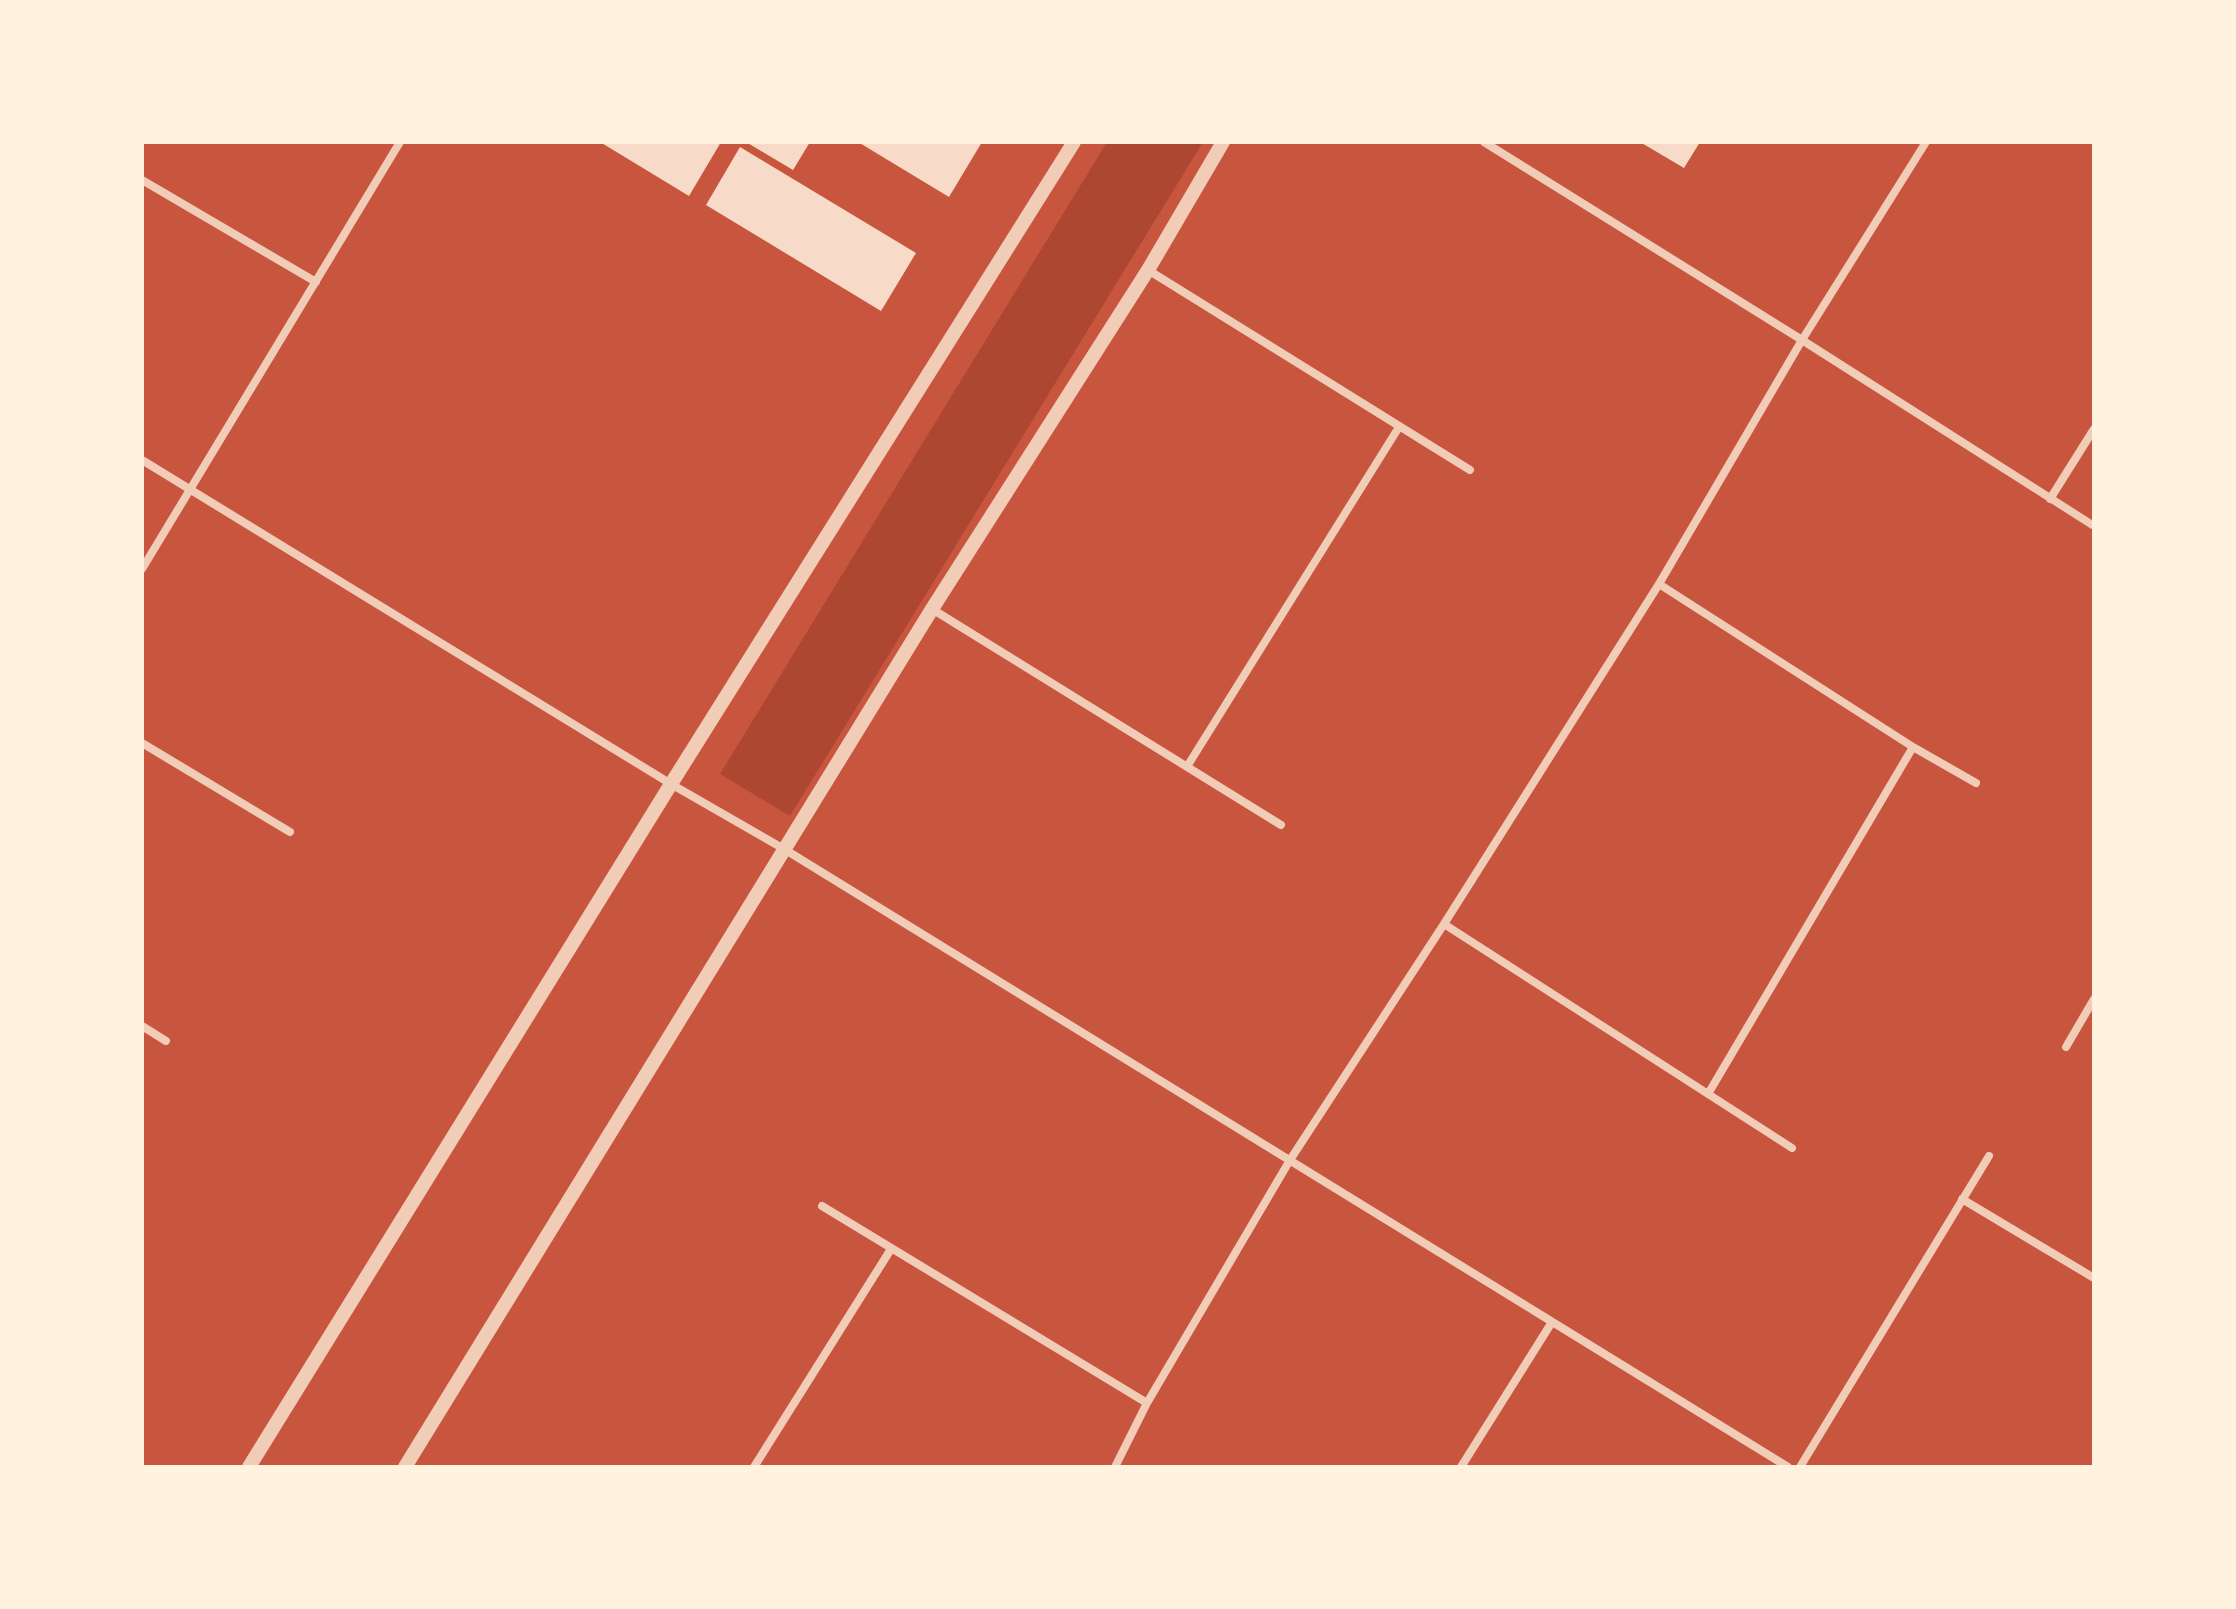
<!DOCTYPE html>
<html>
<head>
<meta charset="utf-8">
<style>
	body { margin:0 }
	#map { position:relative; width:2236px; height:1609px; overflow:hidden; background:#c8553d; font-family:"Asap Condensed",sans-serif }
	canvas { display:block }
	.frame { position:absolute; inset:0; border:144px solid #fff3e0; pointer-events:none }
</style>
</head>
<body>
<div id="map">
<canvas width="2236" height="1609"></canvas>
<div class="frame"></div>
</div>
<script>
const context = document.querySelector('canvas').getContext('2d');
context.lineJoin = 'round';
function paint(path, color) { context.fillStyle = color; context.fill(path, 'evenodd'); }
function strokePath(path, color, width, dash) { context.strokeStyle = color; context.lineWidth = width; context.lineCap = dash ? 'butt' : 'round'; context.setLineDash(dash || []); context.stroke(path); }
paint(new Path2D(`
	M1107,142H1203L790,816L720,774Z`), '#ae4732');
paint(new Path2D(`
	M600,142H721L689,196Z
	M746,142H810L793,170Z
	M858,142H982L949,197Z
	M1640,142H1700L1684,168Z
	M740,147L916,253L881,311L706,205Z`), '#f7dbc8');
strokePath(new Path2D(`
	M1484,142L1802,340L2094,526
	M142,180L316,282
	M1148,270L1470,470
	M142,460L671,784L784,849L1788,1467
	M2050,499L2094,429
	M142,569L400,142
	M1659,584L1913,747L1976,783
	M932,609L1281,825
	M142,743L290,832
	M1188,765L1399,427
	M1444,924L1792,1148
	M142,1026L166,1041
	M2066,1047L2094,999
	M1708,1094L1913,747
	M1962,1199L2094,1278
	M822,1206L1147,1403
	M754,1467L891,1249
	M1115,1467L1147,1403L1290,1160L1444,924L1659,584L1802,340L1926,142
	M1461,1467L1552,1322
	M1800,1467L1989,1156`), '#f1ccb7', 8);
strokePath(new Path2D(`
	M249,1467L671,784L1074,142
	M405,1467L932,609L1148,270L1223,142`), '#f1ccb7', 14);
</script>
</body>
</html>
